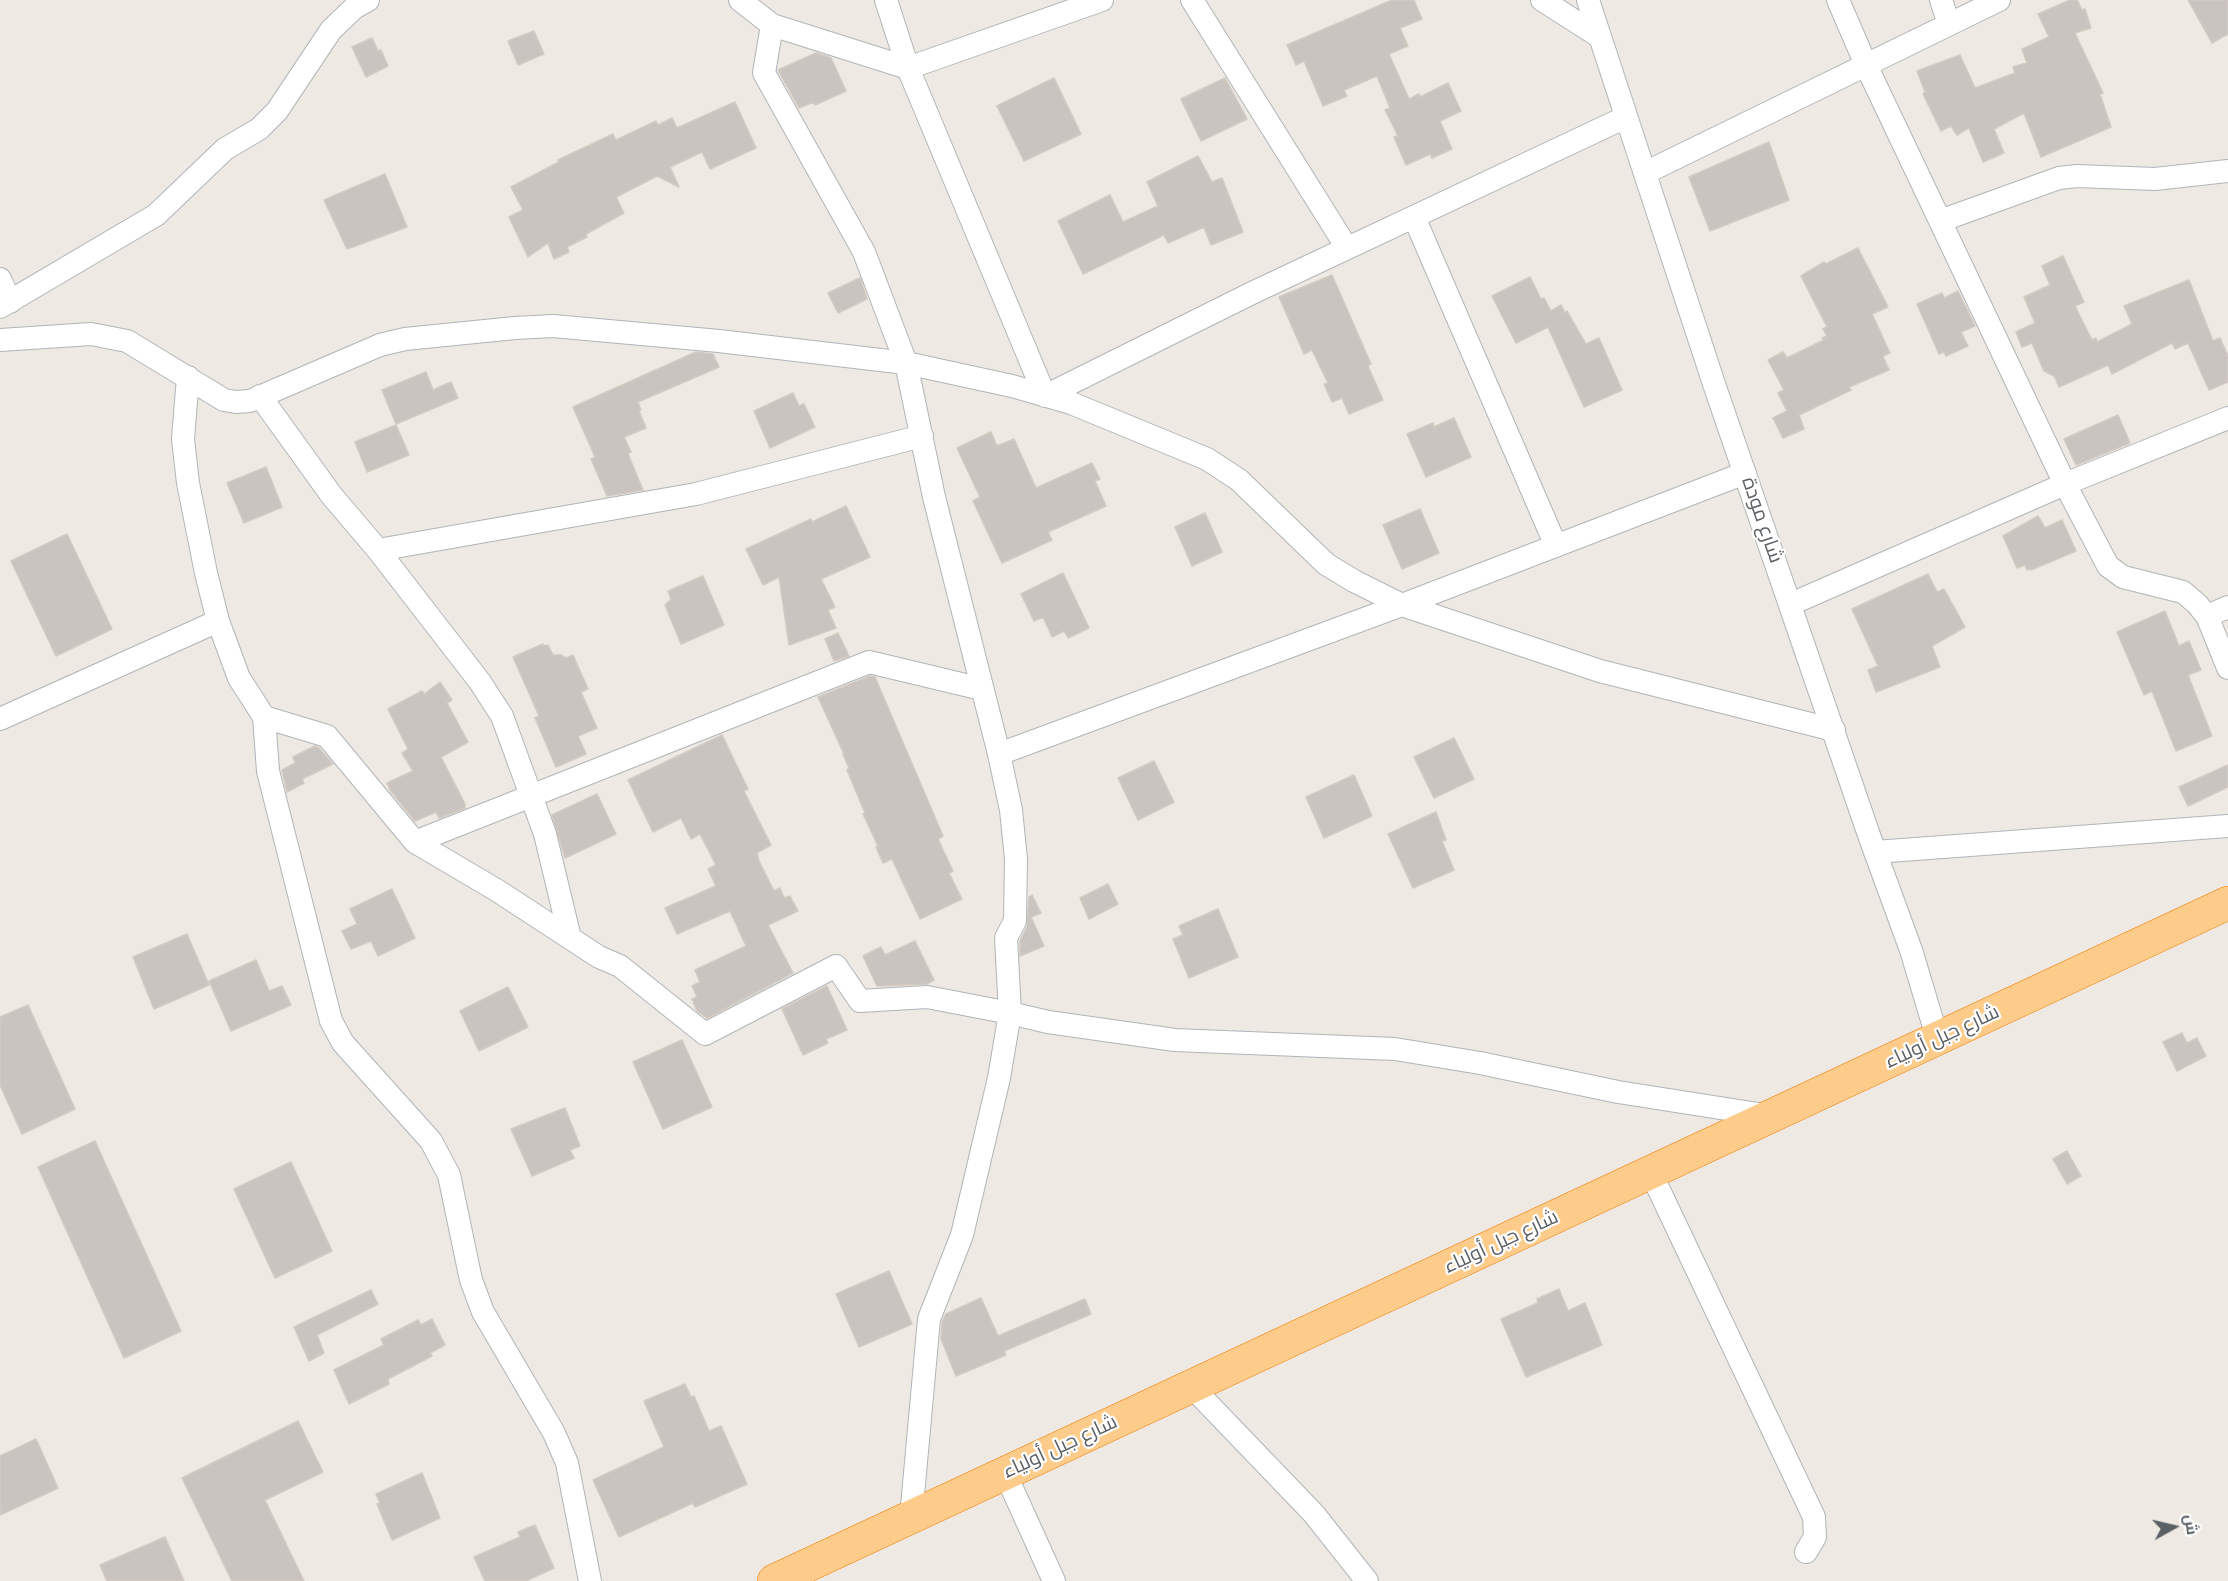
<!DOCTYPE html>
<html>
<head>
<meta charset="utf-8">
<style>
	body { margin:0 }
	#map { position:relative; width:2228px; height:1581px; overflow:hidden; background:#eee9e3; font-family:"IBM Plex Sans",Cairo,sans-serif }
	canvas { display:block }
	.north { position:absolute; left:2144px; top:1497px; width:60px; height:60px; -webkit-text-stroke:4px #fff; paint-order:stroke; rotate:82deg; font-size:16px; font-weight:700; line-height:24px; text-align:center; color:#5b6064 }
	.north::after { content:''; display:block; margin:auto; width:21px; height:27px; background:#5b6064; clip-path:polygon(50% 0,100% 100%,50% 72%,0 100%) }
</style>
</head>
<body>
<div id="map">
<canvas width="2228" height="1581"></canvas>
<div class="north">ش</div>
</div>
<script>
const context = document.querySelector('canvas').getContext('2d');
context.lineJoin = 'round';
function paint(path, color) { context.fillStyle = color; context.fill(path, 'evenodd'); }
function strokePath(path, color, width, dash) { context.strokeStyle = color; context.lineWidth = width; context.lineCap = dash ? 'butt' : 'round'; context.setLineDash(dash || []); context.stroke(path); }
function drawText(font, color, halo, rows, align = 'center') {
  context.font = font + ' "IBM Plex Sans",Cairo,sans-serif'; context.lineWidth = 4.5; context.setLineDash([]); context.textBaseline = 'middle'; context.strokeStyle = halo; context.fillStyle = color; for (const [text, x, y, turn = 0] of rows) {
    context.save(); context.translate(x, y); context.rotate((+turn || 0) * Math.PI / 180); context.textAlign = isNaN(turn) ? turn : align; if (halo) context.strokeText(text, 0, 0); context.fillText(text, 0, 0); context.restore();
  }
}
const building = new Path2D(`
	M1392,0H1414L1422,19L1400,28L1408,46L1389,54L1409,99L1419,94L1420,97L1448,83L1461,111L1440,121L1452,149L1432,158L1430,154L1406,165L1394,137L1398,136L1385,110L1390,108L1377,76L1344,90L1347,96L1323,106L1304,61L1296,65L1287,45Z
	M2070,0H2077L2082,10L2085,9L2091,28L2075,33L2103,93L2100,94L2111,127L2041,157L2024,113L1994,129L2004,153L1983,162L1969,128L1957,135L1951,126L1941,131L1923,94L1925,92L1917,71L1960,55L1975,88L2015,73L2013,67L2027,63L2022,49L2049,37L2038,14Z
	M2188,0H2228V34L2212,43Z
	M534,31L544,54L518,65L508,41Z
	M372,38L378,51L381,50L388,66L366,77L352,47Z
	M816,53L831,58L846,91L815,105L814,102L799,108L778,70Z
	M1054,78L1081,134L1024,161L997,106Z
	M1225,78L1247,119L1201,141L1181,99Z
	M735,102L756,148L710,169L702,152L670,167L679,187L657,176L616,197L624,213L586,234L587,237L567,247L569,252L554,259L548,243L528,257L509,217L523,210L511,187L559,162L558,160L613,134L616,140L656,121L658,125L672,118L677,128Z
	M1769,142L1789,200L1710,231L1689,177Z
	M1198,156L1212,182L1222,178L1243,232L1211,245L1204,227L1168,243L1164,235L1083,274L1058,221L1110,195L1123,222L1158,206L1147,182Z
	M385,174L407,227L347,249L324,200Z
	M1858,248L1888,307L1872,314L1890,353L1883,356L1889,370L1849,387L1851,390L1799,415L1804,429L1783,438L1773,418L1787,411L1778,393L1784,390L1768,360L1783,352L1787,358L1824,340L1822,338L1827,336L1823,329L1827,327L1801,276L1824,262L1826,264Z
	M2063,256L2084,302L2075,306L2092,340L2096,338L2097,342L2132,324L2124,306L2189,280L2213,341L2220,338L2228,356V382L2209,390L2188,343L2175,349L2172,343L2112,374L2108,365L2059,387L2054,376L2044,371L2032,343L2022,347L2016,332L2035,323L2024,297L2050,285L2042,266Z
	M1332,275L1371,364L1368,366L1383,400L1349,414L1342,398L1332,402L1324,384L1328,383L1312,350L1304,354L1279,297Z
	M1530,277L1541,299L1544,298L1551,311L1561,305L1565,313L1567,311L1586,344L1599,338L1622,390L1584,407L1548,327L1516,343L1492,296Z
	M860,278L867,299L838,313L828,293Z
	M1958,291L1975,326L1961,332L1968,346L1946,356L1944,352L1939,354L1917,304L1942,293L1944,298Z
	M696,352L713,354L719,367L638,402L641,410L639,411L646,428L624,437L631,452L628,454L643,490L607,496L591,459L595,457L573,407Z
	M426,372L433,390L451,382L458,398L396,424L382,390Z
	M793,393L799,406L804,404L815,427L770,448L754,411Z
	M2118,415L2130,443L2076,465L2064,439Z
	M1454,418L1471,457L1426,477L1407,434L1433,423L1434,427Z
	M396,425L409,455L367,472L355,442Z
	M991,432L997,446L1014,439L1036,488L1092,463L1100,479L1095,481L1106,506L1048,532L1052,540L1002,563L973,501L980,497L957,448Z
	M266,467L282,507L244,523L227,483Z
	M846,506L870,557L821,579L835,607L828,610L836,628L789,645L779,577L763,585L746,549L811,519L812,522Z
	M1420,509L1439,553L1402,569L1383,525Z
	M1205,513L1222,552L1192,566L1175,527Z
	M2038,516L2045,528L2062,520L2076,551L2031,570V569L2027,570L2025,565L2017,568L2003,536Z
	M67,534L112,629L56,656L11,561Z
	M1063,573L1089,628L1068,638L1064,631L1052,637L1043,617L1034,621L1021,594Z
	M1928,574L1937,592L1944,589L1965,627L1932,646L1940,667L1876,692L1868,670L1878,666L1852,609Z
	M703,576L724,625L681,644L665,605L671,599L668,591Z
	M2165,611L2179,646L2189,641L2201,670L2188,675L2212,736L2176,751L2152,691L2144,695L2117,632Z
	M838,633L849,656L834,661L825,639Z
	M543,644L544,646L548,645L553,655H561L566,658L573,655L588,689L581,692L597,728L578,736L586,754L556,767L535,718L539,716L513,657Z
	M870,676L875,677L943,836L938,839L953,871L949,873L962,899L920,919L892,859L883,863L876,847L878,846L863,814L865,813L847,770L849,768L843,754H844L818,697Z
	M440,682L452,700L447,703L468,742L441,757L465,804V808L439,818L436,812L415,821L390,790L387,783L413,771L402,753L408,749L388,709L422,691L424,694Z
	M722,735L748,789L744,791L771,845L757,853L759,861L774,891L780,888L784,898L790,896L798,911L768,925L793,973L707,1018L697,1011L692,999L697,997L692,986L700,982L695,970L746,946L730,911L677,934L665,908L716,886L708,869L716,865L700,834L691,839L681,818L653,832L628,780Z
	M1454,738L1474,779L1434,798L1414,757Z
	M315,746L319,748L333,764L302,779L304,783L287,792L282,770L295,763L293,757Z
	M1154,761L1174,802L1138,820L1118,778Z
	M2228,765V787L2188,806L2179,787Z
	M1354,775L1372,816L1324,838L1306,797Z
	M597,794L616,834L565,858L552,815Z
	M1436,812L1446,840L1442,841L1454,870L1413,888L1388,834Z
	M1108,884L1118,904L1089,919L1080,898Z
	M392,889L415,938L378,956L371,941L351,949L342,931L357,924L350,909Z
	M1032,895L1041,913L1031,917L1044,946L1020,956V941L1027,927L1029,897Z
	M1218,909L1238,957L1189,978L1173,939L1183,935L1179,926Z
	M187,934L209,985L154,1009L133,957Z
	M915,941L934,980L927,984L877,986L863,956L881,947L885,955Z
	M256,960L269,991L282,986L291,1005L231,1031L209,981Z
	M827,986L847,1030L826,1039L828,1043L803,1055L782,1009Z
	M508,987L528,1027L479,1051L460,1011Z
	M28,1005L75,1109L22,1134L0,1085V1017Z
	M2182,1033L2187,1043L2197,1038L2206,1056L2177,1071L2163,1042Z
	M682,1040L712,1107L663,1129L633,1062Z
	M565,1108L580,1146L570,1150L574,1158L532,1176L511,1129Z
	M95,1141L181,1331L124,1358L38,1167Z
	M2067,1151L2081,1176L2067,1184L2053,1159Z
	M291,1162L332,1251L275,1278L234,1189Z
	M889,1271L912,1324L859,1347L836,1294Z
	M1559,1289L1568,1311L1585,1303L1602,1345L1526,1377L1501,1319L1538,1303L1537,1299Z
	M371,1290L378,1304L317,1335L324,1353L309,1361L294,1327Z
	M981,1298L998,1336L1085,1299L1091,1314L1004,1351L1006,1355L956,1376L941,1339L942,1322L946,1314Z
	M432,1319L445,1345L430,1353L432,1356L388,1379L389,1384L349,1404L334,1370L384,1345L381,1339L418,1320L421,1325Z
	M685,1384L691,1397L694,1396L709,1431L721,1426L747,1484L695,1507L693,1503L619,1537L593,1480L664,1447L644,1401Z
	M298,1421L323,1472L265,1500L304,1581H232L182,1478Z
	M36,1439L58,1488L0,1515V1456Z
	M422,1473L440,1518L392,1540L377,1504L380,1503L376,1494Z
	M535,1525L554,1568L526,1581H485L474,1557L520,1537L518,1532Z
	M165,1537L184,1581H107L100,1565Z`);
paint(building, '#c9c4bf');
strokePath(building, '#d3cac1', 1.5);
const minor = new Path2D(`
	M740,0L772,25L908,68L1102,0
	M886,0L908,68L1045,396L1252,293L1626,117
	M1192,0L1347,248
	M1542,0L1600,37
	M1588,0L1715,387L1870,838L1911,950L1938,1040
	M1838,0L1866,65L2065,484L2108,566L2123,577L2183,592L2197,604L2207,616L2228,668
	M1941,0L1949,24
	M772,25L764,73L864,252L906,363L934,497L999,754L1011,810L1016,859L1015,921L1006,938L1010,1013L999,1078L962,1235L929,1319L911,1517
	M1645,173L1999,0
	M1414,217L1556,546
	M1940,221L2059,178L2077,176L2155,179L2228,171
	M0,279L10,302
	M0,307L156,215L225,149L259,129L277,111L331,30L354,8L368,0
	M0,340L91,334L127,341L224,400L236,402L250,401L380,345L405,339L515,328L553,326L719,341L906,363L1012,386L1071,403L1207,459L1239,480L1326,564L1354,581L1402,605L1600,671L1834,730
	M188,377L183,439L188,483L206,573L218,621L239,678L264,717L327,736L415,842L498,891L599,957L620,966L705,1034L836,966L860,1001L927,997L1010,1013L1048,1022L1175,1040L1395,1049L1480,1063L1618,1092L1771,1116
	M260,396L332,496L378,550L480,682L502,716L545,834L570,938
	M378,550L696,494L922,436
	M1791,604L2065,484L2228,418
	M2207,616L2228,607
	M264,717L268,771L331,1021L343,1043L431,1141L449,1175L471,1280L483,1312L554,1433L567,1463L590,1581
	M0,719L218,621
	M999,754L1402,605L1745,473
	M415,842L869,662L982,689
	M1875,852L2228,826
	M1651,1173L1814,1517L1815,1537L1806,1552
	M1192,1387L1314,1514L1367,1581
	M1005,1473L1054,1581`);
const highway = new Path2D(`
	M774,1581L2228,903`);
strokePath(minor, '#b0b5b8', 24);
strokePath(highway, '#f17b00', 34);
strokePath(minor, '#fff', 22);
strokePath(highway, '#fdcc8a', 33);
drawText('20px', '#5b6064', '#fff', [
	["شارع مودة",1762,520,71],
	["شارع جبل أولياء",1942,1037,-25],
	["شارع جبل أولياء",1501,1242,-25],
	["شارع جبل أولياء",1060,1447,-25]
]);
</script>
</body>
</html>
